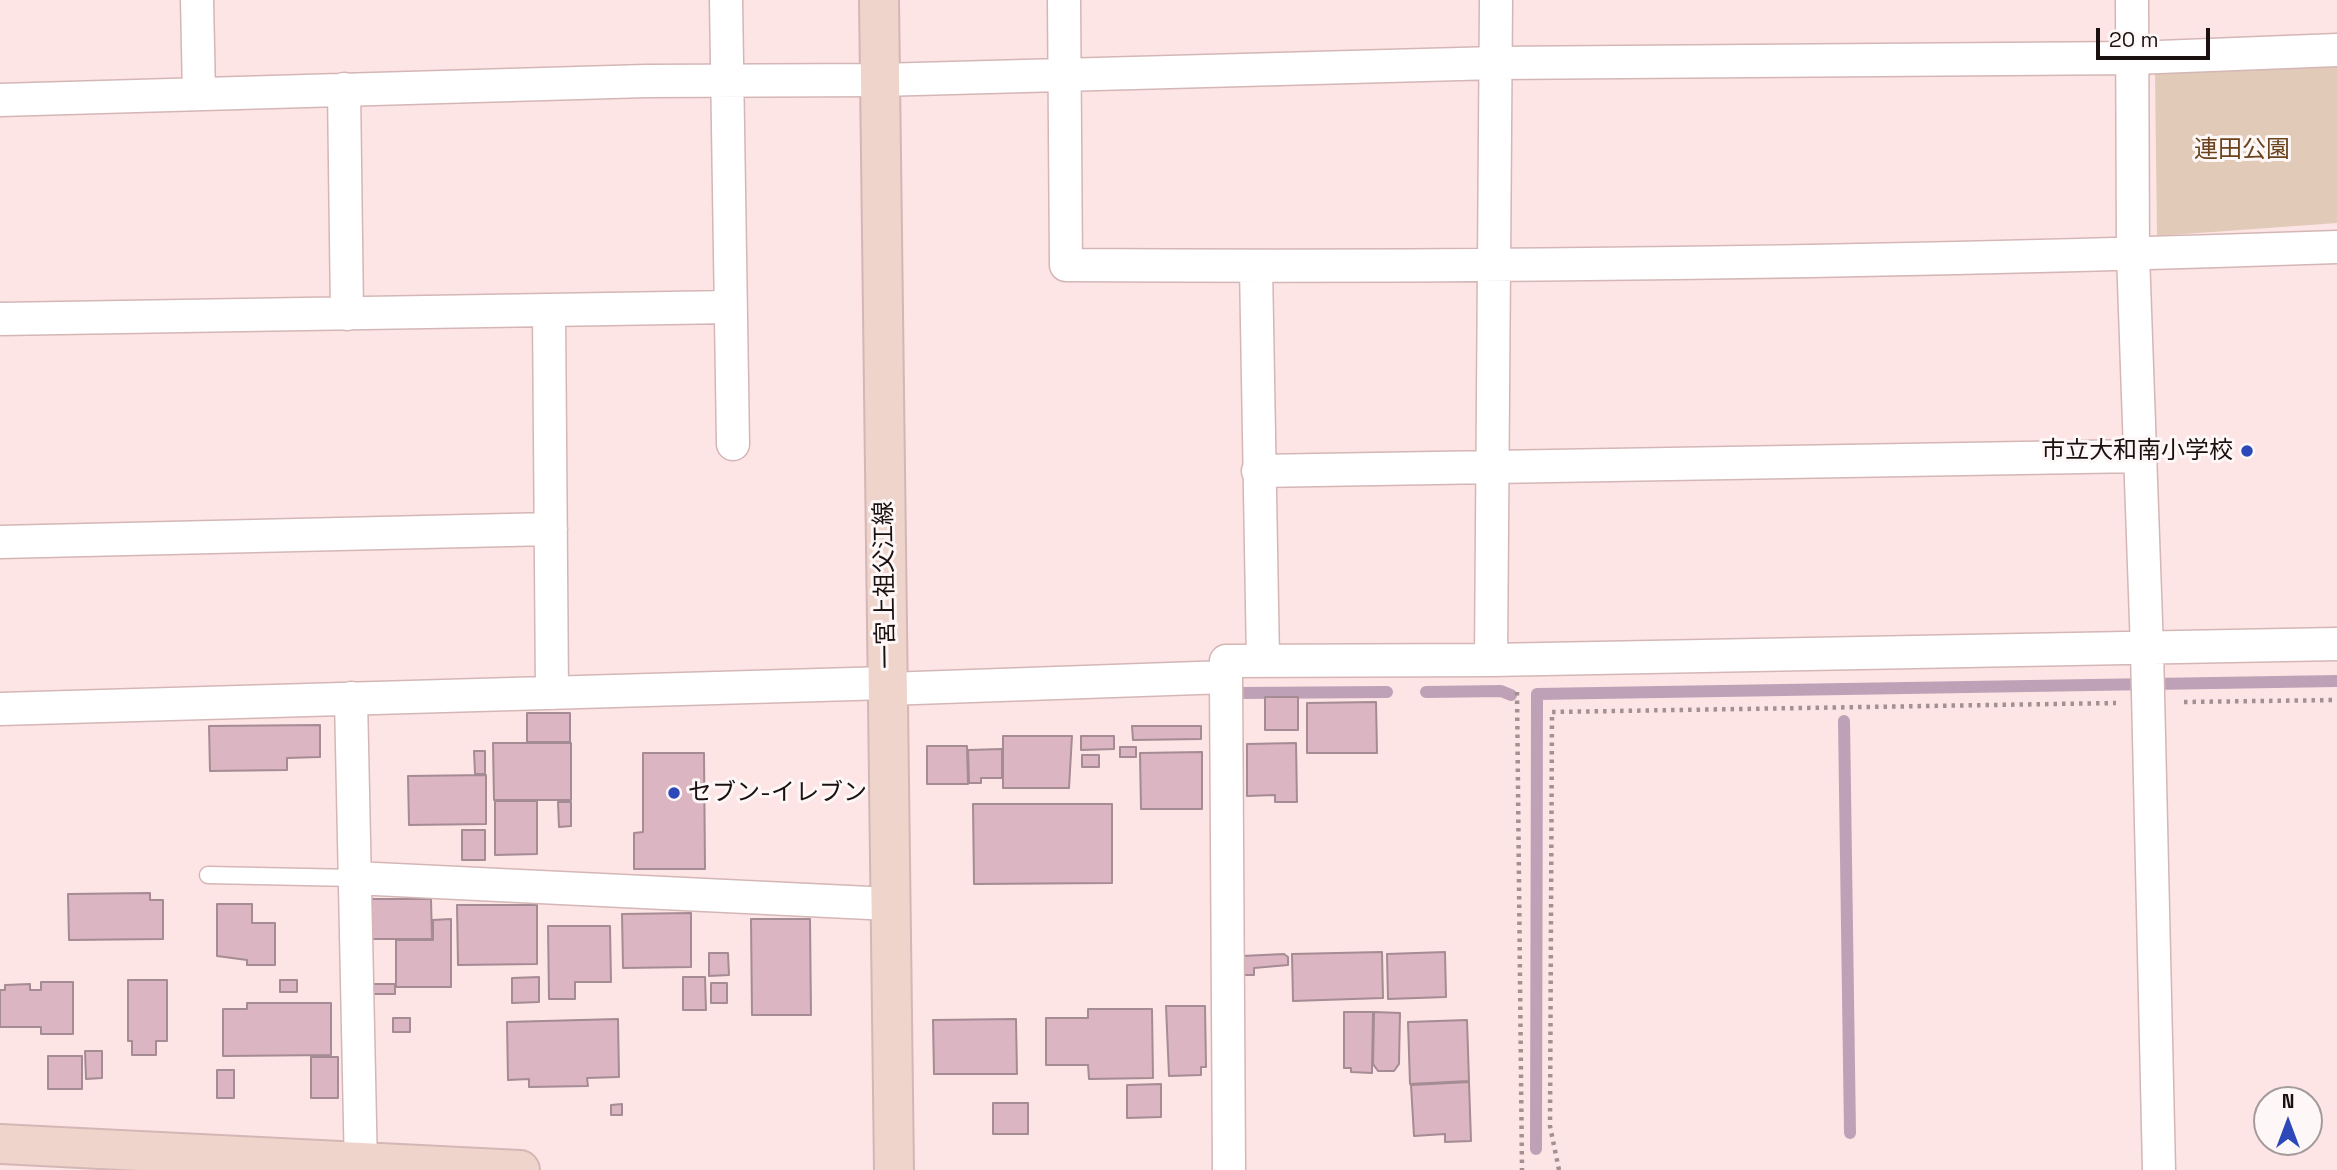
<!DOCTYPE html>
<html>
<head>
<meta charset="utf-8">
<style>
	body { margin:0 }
	#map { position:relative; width:2337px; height:1170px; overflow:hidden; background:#fee5e5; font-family:"Space Grotesk",sans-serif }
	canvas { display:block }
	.north { position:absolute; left:2253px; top:1086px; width:70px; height:70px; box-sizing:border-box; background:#fef7f7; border:2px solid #a39b9b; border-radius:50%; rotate:0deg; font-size:19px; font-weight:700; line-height:28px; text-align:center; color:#1a1010 }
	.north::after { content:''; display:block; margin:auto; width:24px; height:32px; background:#2d48b9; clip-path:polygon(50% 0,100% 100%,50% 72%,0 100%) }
	.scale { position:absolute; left:2096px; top:28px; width:114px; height:32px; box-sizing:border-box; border:4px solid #1a1010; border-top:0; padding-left:9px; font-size:21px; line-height:24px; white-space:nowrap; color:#1a1010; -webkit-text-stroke:5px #fef7f7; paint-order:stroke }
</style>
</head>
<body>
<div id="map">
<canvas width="2337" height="1170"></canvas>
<div class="north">N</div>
<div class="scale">20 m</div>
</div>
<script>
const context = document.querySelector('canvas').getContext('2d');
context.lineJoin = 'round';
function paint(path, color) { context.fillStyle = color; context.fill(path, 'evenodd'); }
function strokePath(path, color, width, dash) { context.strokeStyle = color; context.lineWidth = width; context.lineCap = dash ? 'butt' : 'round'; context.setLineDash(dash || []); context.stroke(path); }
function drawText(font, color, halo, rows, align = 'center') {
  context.font = font + ' "Space Grotesk","Noto Sans JP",sans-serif'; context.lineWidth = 6; context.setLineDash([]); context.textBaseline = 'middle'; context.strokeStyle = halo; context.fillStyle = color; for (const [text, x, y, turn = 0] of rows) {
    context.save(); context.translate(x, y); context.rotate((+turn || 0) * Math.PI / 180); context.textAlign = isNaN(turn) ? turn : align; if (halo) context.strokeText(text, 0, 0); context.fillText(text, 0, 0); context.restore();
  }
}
paint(new Path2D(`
	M2337,67V223L2157,236L2155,73Z`), '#e1cab7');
strokePath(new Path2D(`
	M1426,692L1501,691L1511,695
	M1239,693L1387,692
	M1844,721L1850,1133
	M1536,1149L1537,694L2337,681`), '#bfa1b7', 12);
const building = new Path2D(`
	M1265,697H1298V730H1265Z
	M1376,702L1377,753H1307V703Z
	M527,713H570V742H527Z
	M320,725V757L287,758V770L210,771L209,726Z
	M1132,726H1201V739L1133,740Z
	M1003,736H1072L1069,788H1003Z
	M1081,736H1114V749L1081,750Z
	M493,743H571V800H494Z
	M1296,743L1297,802H1275V795L1247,796V744Z
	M927,746H967L968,784H927Z
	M1120,747H1136V757H1120Z
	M1002,749V778H981V783H969L968,750Z
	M474,751H485V774H475Z
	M1202,752V809H1141L1140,753Z
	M643,753H704L705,869H634V833L643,832Z
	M1082,755H1099V767H1082Z
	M486,775V824L409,825L408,776Z
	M495,801H537V854L495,855Z
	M558,802H571V826L559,827Z
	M973,804H1112V883L974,884Z
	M462,830H485V860H462Z
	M150,893V900H163V939L69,940L68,894Z
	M368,899H431L432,939H368Z
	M217,904H252V923H275V965H247V960L217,956Z
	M457,905H537V964L458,965Z
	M691,913V967L623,968L622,914Z
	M451,919V987H396V940H433V920Z
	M751,919H810L811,1015H752Z
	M548,926H610L611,982H575V999H549Z
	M1382,952L1383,998L1293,1001L1292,954Z
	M1445,952L1446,997L1388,999L1387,954Z
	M709,953H728L729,975L709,976Z
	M1284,954L1288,957V965L1254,968V975H1243L1242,956Z
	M539,977V1002L512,1003V978Z
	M683,977H705L706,1010H683Z
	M128,980H167V1041H156V1055H132V1041H128Z
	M280,980H297V992H280Z
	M41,982H73V1034H41V1027H0V990H5V985L30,984V990H41Z
	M711,983H727V1003H711Z
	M370,984H395V994H371Z
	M247,1003H331V1055L223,1056V1009H247Z
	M1166,1006H1205L1206,1067H1201V1075L1169,1076Z
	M1088,1009H1152L1153,1078L1089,1079L1088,1065H1046V1018H1088Z
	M1344,1012H1373L1372,1073L1351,1072V1068H1344Z
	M1374,1012L1400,1013L1399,1064L1394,1071H1378L1373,1064Z
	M393,1018H410V1032H393Z
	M618,1019L619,1077L587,1078L588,1086L529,1087V1079L508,1080L507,1022Z
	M1016,1019L1017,1074H934L933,1020Z
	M1467,1020L1469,1081L1410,1084L1408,1022Z
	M85,1051H102V1078L86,1079Z
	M48,1056H82V1089H48Z
	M311,1057H338V1098H311Z
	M217,1070H234V1098H217Z
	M1469,1082L1471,1141L1445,1142V1134L1414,1136L1411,1085Z
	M1161,1084V1117L1127,1118V1085Z
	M993,1103H1028V1134H993Z
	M622,1104V1115H611V1105Z`);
paint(building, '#dbb5c1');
strokePath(building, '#a58b93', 2);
const service = new Path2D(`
	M208,875L355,878`);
const minor = new Path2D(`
	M197,0L199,94
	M726,0L733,444
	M1064,0L1066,265C1490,268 1914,262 2337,247
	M2132,0L2133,254L2147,650L2159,1170
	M344,89L347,314
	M0,100L646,81L880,80L1496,63L2134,58L2337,50
	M1256,266L1263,661
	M549,310L552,693
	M0,319L730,307
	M1258,471L2140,456
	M0,542L551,529
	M1491,660L1496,0
	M1226,677L1229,1170
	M887,689L1226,677V661L1491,660L2337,644
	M351,698L361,1170
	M0,709L887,683
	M355,878L890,904`);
const secondary = new Path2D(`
	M879,0L894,1170
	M0,1144L520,1170`);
strokePath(service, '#d4b6b6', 19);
strokePath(minor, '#d4b6b6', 35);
strokePath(secondary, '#d4b6b6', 42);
strokePath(new Path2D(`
	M1517,692L1522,1170
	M2184,702L2337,700
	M1559,1170L1550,1126L1552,712L2116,703`), '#a39090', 4.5, [3.5, 5]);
strokePath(service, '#fff', 16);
strokePath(minor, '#fff', 32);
strokePath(secondary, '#eed4ca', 38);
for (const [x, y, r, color] of [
	[2247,451,7,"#2d48b9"],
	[674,793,7,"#2d48b9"]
]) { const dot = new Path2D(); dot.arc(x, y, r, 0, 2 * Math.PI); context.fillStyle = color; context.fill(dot); strokePath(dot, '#fef7f7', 2.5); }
drawText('24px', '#6b431c', '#fef7f7', [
	["連田公園",2242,150]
]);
drawText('24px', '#1a1010', '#fef7f7', [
	["市立大和南小学校",2233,451],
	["セブン-イレブン",688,793,"left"]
], 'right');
drawText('24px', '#1a1010', '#fef7f7', [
	["一宮上祖父江線",886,585,-91]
]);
</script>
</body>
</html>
